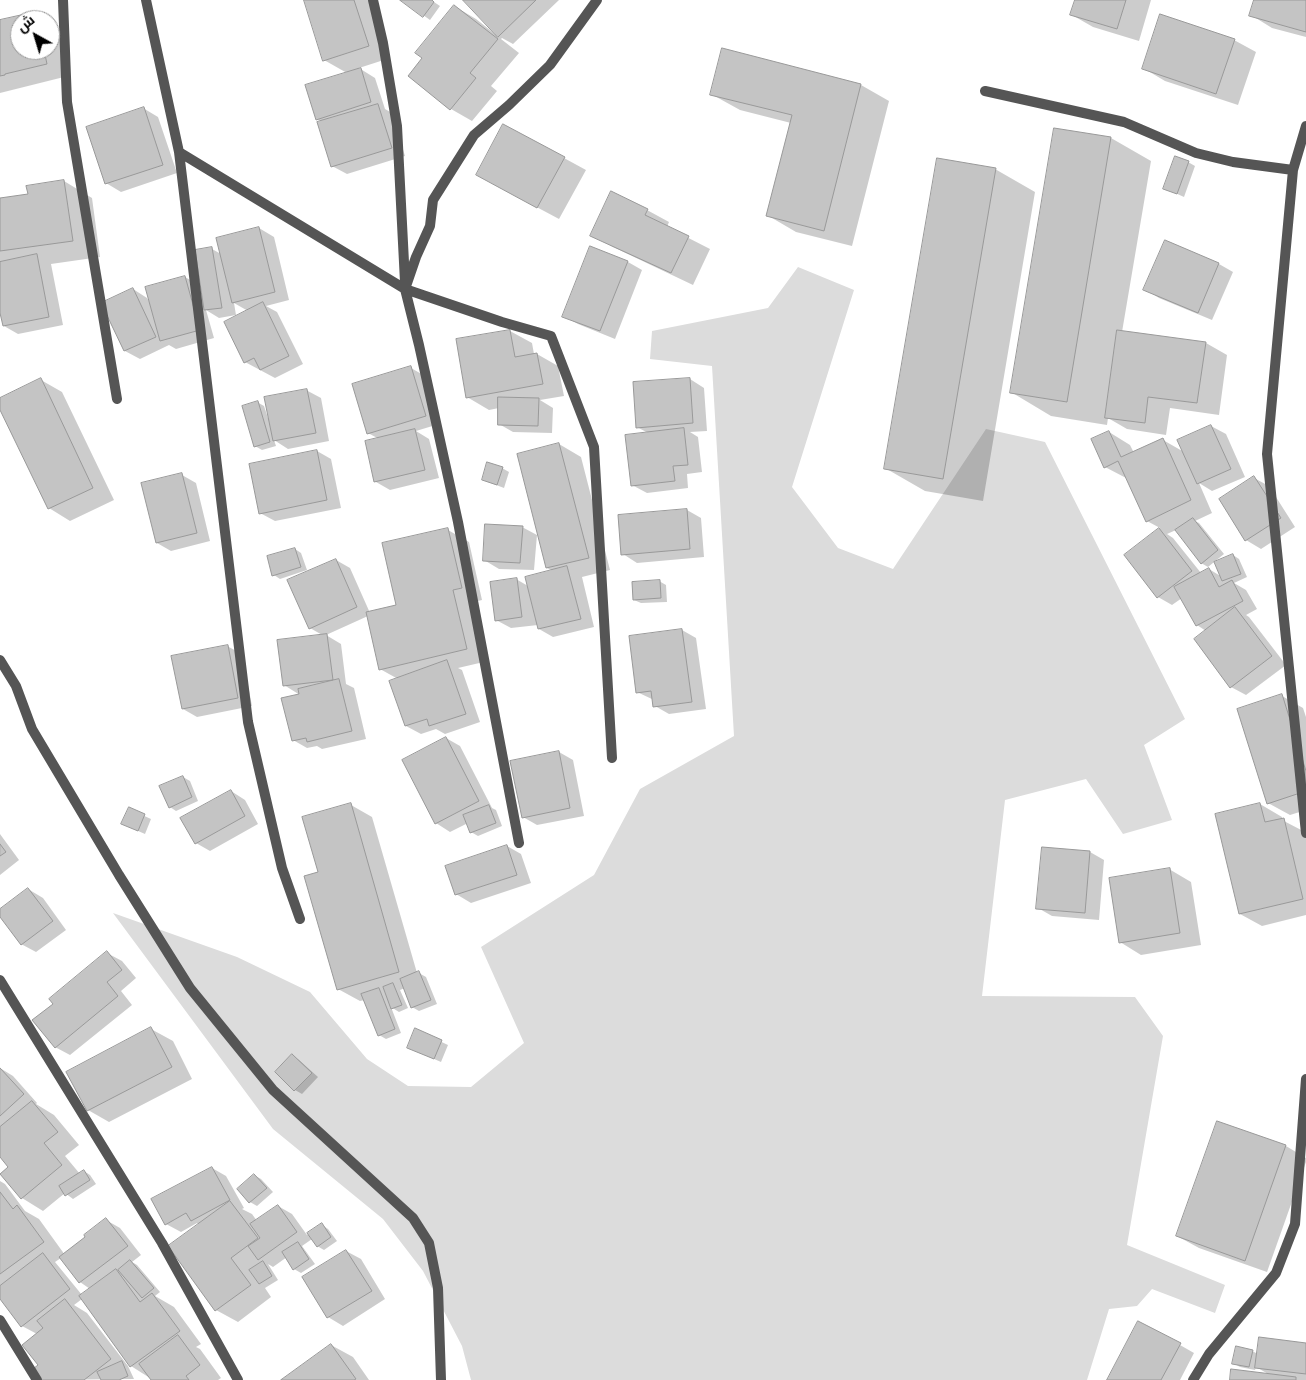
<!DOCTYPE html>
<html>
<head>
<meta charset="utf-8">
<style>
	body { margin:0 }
	#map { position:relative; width:1306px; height:1380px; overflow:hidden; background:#fff; font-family:"Fira Sans Condensed",Cairo,sans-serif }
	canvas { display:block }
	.north { position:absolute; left:10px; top:10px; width:50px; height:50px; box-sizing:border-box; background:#fff; border:1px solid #999; border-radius:50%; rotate:321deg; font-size:14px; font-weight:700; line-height:20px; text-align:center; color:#000 }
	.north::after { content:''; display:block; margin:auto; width:18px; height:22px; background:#000; clip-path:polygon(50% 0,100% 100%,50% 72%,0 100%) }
</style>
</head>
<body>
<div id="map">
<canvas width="1306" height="1380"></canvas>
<div class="north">ش</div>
</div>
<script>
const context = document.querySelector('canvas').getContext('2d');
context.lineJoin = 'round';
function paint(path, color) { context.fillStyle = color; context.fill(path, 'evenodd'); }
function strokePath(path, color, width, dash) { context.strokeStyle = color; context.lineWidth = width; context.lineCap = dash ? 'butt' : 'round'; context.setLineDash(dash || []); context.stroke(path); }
paint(new Path2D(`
	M798,267L854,290L792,487L838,548L893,569L986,429L1045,442L1185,719L1144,745L1172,820L1123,834L1086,779L1005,800L982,996L1135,997L1163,1036L1127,1245L1225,1285L1215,1313L1152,1289L1137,1306L1109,1309L1087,1380H471L462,1346L423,1271L383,1219L273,1129L113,913L237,957L310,992L367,1059L408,1086L471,1087L524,1043L481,947L594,875L640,789L734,736L712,366L650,359L652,331L768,308Z`), '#dcdcdc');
paint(new Path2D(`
	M305,0H371L390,58L359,68L375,78L385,109L392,113L405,156L347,174L332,166L323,122L317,119L347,73L324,60Z
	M402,0H431L440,6L430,20Z
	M465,0H559L513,44L502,38L501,39L519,53L491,86L497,91L472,121L451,109L410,76L424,58L454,6L476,19L495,34L496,32Z
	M1076,0H1151L1139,41L1093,27L1072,15Z
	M1255,0H1306V37L1272,28L1251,15Z
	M36,13L47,20H20V50H50V21L57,26L68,76L0,93V21Z
	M1234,40L1256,52L1238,105L1165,81L1143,68Z
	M723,50L861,85L889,101L852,246L796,232L767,215L791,123L740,110L711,94Z
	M143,108L158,117L177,173L121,192L106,183Z
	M1055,129L1111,138L1151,161L1122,332L1206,343L1227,355L1219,415L1170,408L1166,435L1127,429L1108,418L1107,425L1051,416L1011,392Z
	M564,158L586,170L559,219L499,187Z
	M1188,162L1195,166L1184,197L1164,188Z
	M995,169L1035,192L983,501L925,491L885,468Z
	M64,181L92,198L100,257L51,264L63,325L18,334L4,326L0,307V199L29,195Z
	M647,210L669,222L667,227L710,249L693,285L613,247L592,235Z
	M259,228L274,237L289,300L266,306L277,312L303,364L275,378L245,362L226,323L248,311L234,303L236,315L219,318L206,310L214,338L176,349L169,345L140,359L125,351L103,303L133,289L147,298L150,303L185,277L202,287L212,249L221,254Z
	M591,248L628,262L642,270L615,339L578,324L564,316Z
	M1219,264L1233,272L1212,320L1159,298L1145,289Z
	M510,331L532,343L534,354H537L558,366L564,396L540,400L553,408L552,433L513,432L499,424V408L489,410L467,397L458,340Z
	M411,368L425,376L439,424L416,431L429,439L439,478L390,490L376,482L379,439L368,433Z
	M690,379L704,388L707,431L690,432L698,437L702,472L687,474L688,488L647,493L632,485L648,433L637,427Z
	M41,380L62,392L114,500L70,521L49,508L0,407V399Z
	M306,390L321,398L329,441L288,449L274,440L276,446L262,450L255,446L257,402L264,406L268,418L269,417Z
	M1211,426L1226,434L1245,477L1212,491L1199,483L1212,513L1195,521L1199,523L1224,554L1208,567L1201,563L1176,530L1167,534L1173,538L1201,573L1209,569L1222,577L1233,555L1239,559L1247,577L1234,583L1246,590L1257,609L1246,615L1249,617L1286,665L1246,695L1231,687L1206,631L1197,625L1182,598L1172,605L1158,597L1125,555L1160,528L1147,521L1128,479L1105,467L1109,432L1130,445L1134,453L1163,440L1184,452Z
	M559,444L581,457L610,570L582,577L594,627L553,637L539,629L538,625L511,628L496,620L516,579L528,586L553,571L547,568Z
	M317,451L331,459L341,508L275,521L260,513Z
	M502,468L509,472L504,488L483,480Z
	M182,475L196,483L210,541L171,551L157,543Z
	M1254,478L1269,486L1295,527L1261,549L1246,540L1220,499Z
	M687,510L701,518L704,557L637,563L623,554Z
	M522,527L537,535L534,570L499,569L484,560Z
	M448,530L469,542L482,600L474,602L488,661L458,668L462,670L480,722L445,734L436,729L421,734L406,726L398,679L380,669L368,616L326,635L341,644L346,684L354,688L366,739L322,749L317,746L307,748L293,740L300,695L284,685L324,636L310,628L336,560L350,568L370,613L398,606Z
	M295,549L301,553L307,570L280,579L274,575Z
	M659,581L666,585L667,602L641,603L634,600Z
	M682,630L696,638L706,709L669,714L655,706L654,700L637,692L630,637Z
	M227,646L242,654L252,706L197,717L183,709Z
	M1282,696L1303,708L1306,717V810L1290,815L1268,803Z
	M446,738L460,746L492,808L496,810L502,826L478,836L471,832L468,823L450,832L436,823L403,760Z
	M559,752L573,760L584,816L537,825L523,817Z
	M183,777L190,781L198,801L176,811L170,807Z
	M231,791L245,800L258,824L210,851L196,843Z
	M1260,804L1282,817V820L1305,832L1306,836V915L1262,926L1240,914Z
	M351,805L372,817L417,973H419L426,977L437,1004L419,1011L412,1007L405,988L400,990L408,1008L399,1012L391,1007L401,1033L386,1039L379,1035L365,1000L360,1001L338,989L319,873Z
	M129,809L151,819L145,834L129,827Z
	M0,834L19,860L0,875Z
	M507,846L521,854L531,883L471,903L456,894Z
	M1043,848L1090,852L1104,860L1099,920L1052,916L1038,908Z
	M1169,869L1191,882L1201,945L1141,955L1120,942Z
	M28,889L43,898L66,930L36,952L21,944L0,915V910Z
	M107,953L122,961L136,978L121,991L132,1005L70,1055L55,1047L54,1004Z
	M151,1029L173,1041L192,1079L109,1122L88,1110Z
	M416,1030L448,1045L441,1062L409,1048Z
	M293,1056L299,1060L318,1077L302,1094L295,1090Z
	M0,1068L13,1076L37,1103L36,1104L54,1115L79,1145L65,1156L80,1174L84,1171L90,1175L96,1184L73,1199L65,1193L43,1211L22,1198L10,1168L0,1155Z
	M1218,1123L1286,1146L1306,1158V1162L1267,1272L1199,1248L1177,1236Z
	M212,1168L226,1176L244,1208L242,1209L252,1214L257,1221L278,1206L292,1214L307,1235L322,1225L328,1229L337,1241L324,1250L317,1246L312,1239L302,1246L315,1264L301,1273L294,1269L287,1257L273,1267L268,1264L278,1280L265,1288L271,1297L238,1322L216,1310L199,1225L197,1223L181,1232L166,1224Z
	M254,1175L261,1179L273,1192L257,1206L250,1202Z
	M0,1181L5,1184L25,1211L39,1219L65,1255L106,1220L120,1228L141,1255L132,1262L137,1265L160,1292L155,1296L174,1307L201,1344L196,1347L200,1349L221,1378L218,1380H153L131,1366L82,1299L74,1305L87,1313L128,1366L134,1379L37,1380L40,1366L37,1334L22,1326L0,1297ZM61,1258L80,1282L90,1289L82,1295L55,1262Z
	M346,1251L361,1259L385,1299L343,1326L328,1317L304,1278Z
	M1306,1344V1380H1231L1270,1375L1256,1367L1255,1370L1240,1367L1233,1363L1252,1351L1258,1354Z
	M331,1345L353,1357L369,1380H283Z
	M1180,1345L1194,1353L1180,1380H1109Z`), '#0003');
const building = new Path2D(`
	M304,0H354L369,46L323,61Z
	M400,0H432L434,2L423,17Z
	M463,0H536L498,37Z
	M1075,0H1126L1117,29L1070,15Z
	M1254,0H1306V32L1249,16Z
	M454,5L498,39L470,73L476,78L450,110L408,76L422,58L415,53Z
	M36,12L38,20H20V50H44L47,64L5,74V75L0,76V20Z
	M1160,14L1235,39L1216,94L1142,69Z
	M722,48L861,84L824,231L766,216L792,115L710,95Z
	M361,68L371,102L316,120L305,85Z
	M378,104L392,148L331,167L317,122Z
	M144,107L163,165L105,184L86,127Z
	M503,124L565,157L537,208L476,175Z
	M1054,128L1111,137L1067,402L1010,393Z
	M1175,156L1189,161L1177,194L1163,189Z
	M937,158L996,168L943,479L884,469Z
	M64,180L73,241L0,251V198L28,194L26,186Z
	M611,191L648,209L645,215L689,236L671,273L590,236Z
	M259,227L275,292L232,303L216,238Z
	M1165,240L1219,263L1198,313L1143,290Z
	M590,246L628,261L600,331L562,317Z
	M212,247L222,308L204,310L195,250Z
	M37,254L49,317L3,326L0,313V262Z
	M185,276L200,330L160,341L145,287Z
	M133,288L156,337L124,351L101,303Z
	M263,302L289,356L260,370L254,358L244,363L224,322Z
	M510,330L515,357L537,353L543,384L466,398L456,339Z
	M1117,330L1206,342L1197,403L1148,397L1145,423L1105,418Z
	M411,366L426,416L367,434L352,384Z
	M41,378L93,488L48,509L0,410V398Z
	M690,378L693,423L636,428L633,382Z
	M307,389L316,433L273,441L264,397Z
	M498,397L539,398L538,426L498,425Z
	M258,401L270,442L254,447L242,406Z
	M1211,425L1231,469L1197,484L1177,440Z
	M684,428L688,465L673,466L675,481L631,486L625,435Z
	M415,429L425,470L374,482L365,441Z
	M1109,431L1121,457L1163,438L1191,500L1146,522L1118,461L1104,468L1091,439Z
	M559,443L589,558L546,568L517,454Z
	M317,450L327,500L259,514L249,464Z
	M487,462L503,467L497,485L482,480Z
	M182,473L197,533L156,543L141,483Z
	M1254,476L1281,518L1245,541L1219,499Z
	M687,509L690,549L621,555L618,515Z
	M1193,518L1218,550L1201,564L1175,530Z
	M485,524L523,526L520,563L483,561Z
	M448,528L462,588L453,590L467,649L379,670L366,612L396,605L382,543Z
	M1159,528L1192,571L1157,598L1124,555Z
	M295,548L301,567L272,576L267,556Z
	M1233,554L1241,574L1222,581L1214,562Z
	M336,559L357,607L309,629L287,580Z
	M567,566L581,619L538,629L525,577Z
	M1209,568L1219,587L1232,580L1243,601L1196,626L1174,587Z
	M517,578L522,617L495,621L490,582Z
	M660,580L661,598L633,600L632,582Z
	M1235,607L1272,656L1230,688L1194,639Z
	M682,629L692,702L653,707L651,691L636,693L629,636Z
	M327,634L333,680L283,686L277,640Z
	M228,645L238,698L182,709L171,656Z
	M447,660L466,714L429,726L427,719L405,726L389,681Z
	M339,679L352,731L307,742L306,738L292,741L281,698L299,694L298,689Z
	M1282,694L1306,771V791L1267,804L1237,709Z
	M446,737L479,801L435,824L402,760Z
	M559,751L570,808L522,818L510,761Z
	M183,776L192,797L169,808L159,786Z
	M231,790L245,816L195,844L180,818Z
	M351,803L399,972L337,990L304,876L318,872L302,817Z
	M1260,803L1265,822L1284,818L1303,899L1239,914L1215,814Z
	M489,805L496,823L470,833L463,815Z
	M129,807L145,814L138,831L121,824Z
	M0,844L6,852L0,856Z
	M507,845L517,875L455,895L445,866Z
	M1042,847L1090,851L1085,913L1036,909Z
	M1170,868L1180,933L1119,943L1109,878Z
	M28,888L53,921L21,945L0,917V909Z
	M107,951L122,970L107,982L118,996L55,1048L32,1020L53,1004L49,999Z
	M419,971L431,1000L411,1008L400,979Z
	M393,983L402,1005L391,1009L383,987Z
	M379,988L395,1029L378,1036L361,994Z
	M151,1027L172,1067L87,1111L66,1072Z
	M415,1028L442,1040L434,1059L407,1048Z
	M292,1054L312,1073L294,1091L275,1072Z
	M0,1068L24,1094L0,1116Z
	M32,1101L58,1132L44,1143L62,1165L21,1199L0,1174L8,1167L0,1157V1127Z
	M1217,1121L1286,1145L1245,1261L1176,1236Z
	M212,1167L230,1200L191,1221L186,1213L165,1225L151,1199Z
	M84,1170L90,1180L65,1196L59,1186Z
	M254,1174L267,1188L249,1203L237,1189Z
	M0,1192L13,1209L17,1205L44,1242L0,1274Z
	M230,1201L258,1238L231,1258L251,1285L215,1311L168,1246Z
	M278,1205L297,1232L258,1260L248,1246L260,1238L250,1224Z
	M106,1218L128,1246L79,1283L59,1257L85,1237L84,1235Z
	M322,1223L331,1237L317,1247L307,1233Z
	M298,1242L309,1259L293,1270L282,1252Z
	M346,1250L372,1291L327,1318L302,1277Z
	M43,1253L70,1289L21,1327L0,1299V1286Z
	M130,1260L154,1288L142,1298L118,1270Z
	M263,1261L272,1276L259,1284L249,1270Z
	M116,1269L140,1302L152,1293L180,1331L130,1367L79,1296Z
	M65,1299L111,1359L84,1380H36L29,1372L38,1365L22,1345L43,1328L37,1321Z
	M1138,1321L1181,1343L1161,1380H1107Z
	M178,1335L200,1365L186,1376L189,1380H151L139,1364Z
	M1259,1337L1306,1343V1374L1255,1368Z
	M331,1344L356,1379L354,1380H281Z
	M1236,1346L1253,1350L1249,1367L1232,1364Z
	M122,1361L128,1376L119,1380H101L97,1372Z
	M1231,1369L1296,1377V1380H1230Z`);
paint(building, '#c4c4c4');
strokePath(building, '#999', 1);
strokePath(new Path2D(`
	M63,0L67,102L117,399
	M146,0L179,152L248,722L282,868L300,919
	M373,0L383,43L397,126L405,282
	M985,91L1124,122L1196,153L1233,162L1293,170
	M1306,126L1293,170L1267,454L1306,833
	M179,152L405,289L502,322L551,336L594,447L612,758
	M0,660L16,686L32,729L119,875L190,988L273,1090L413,1218L429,1243L438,1288L441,1380
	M519,843L458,522L419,345L405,289L416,257L430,226L433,200L474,135L509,105L550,65L597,0
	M0,980L162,1243L238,1380
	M0,1320L37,1380
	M1193,1380L1209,1354L1276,1273L1295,1224L1306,1079`), '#555', 10);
</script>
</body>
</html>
